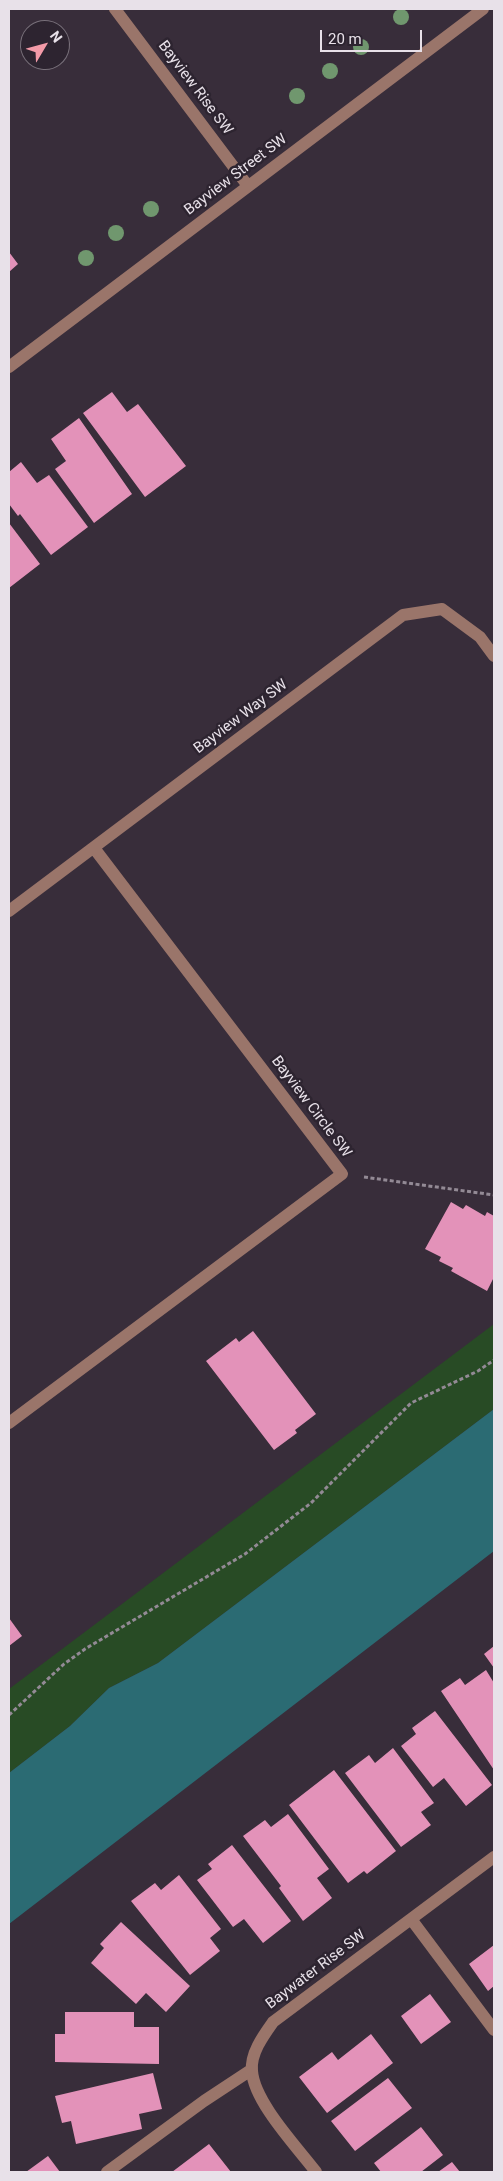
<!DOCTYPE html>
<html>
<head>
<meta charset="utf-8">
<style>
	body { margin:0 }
	#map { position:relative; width:503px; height:2181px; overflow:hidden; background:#382d3a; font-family:Roboto,sans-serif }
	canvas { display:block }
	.frame { position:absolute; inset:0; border:10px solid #e8e1e9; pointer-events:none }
	.north { position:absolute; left:20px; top:20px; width:50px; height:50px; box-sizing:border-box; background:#2d2430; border:1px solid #78707a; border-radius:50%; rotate:53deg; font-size:14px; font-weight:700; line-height:20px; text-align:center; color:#e8e1e9 }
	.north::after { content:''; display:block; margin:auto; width:18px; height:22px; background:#f39aa8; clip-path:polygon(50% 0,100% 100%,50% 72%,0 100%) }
	.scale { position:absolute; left:320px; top:30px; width:102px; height:22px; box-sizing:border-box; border:2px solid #e8e1e9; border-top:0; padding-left:6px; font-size:15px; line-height:18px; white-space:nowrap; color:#e8e1e9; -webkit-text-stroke:4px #2d2430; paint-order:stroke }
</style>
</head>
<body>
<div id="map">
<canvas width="503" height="2181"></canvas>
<div class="frame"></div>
<div class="north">N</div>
<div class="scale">20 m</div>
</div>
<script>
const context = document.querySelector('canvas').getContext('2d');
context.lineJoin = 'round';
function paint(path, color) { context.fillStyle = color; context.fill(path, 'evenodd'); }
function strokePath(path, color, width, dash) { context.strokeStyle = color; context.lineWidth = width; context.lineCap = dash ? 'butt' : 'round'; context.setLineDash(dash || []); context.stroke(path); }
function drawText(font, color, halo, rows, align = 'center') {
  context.font = font + ' Roboto,sans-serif'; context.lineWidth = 5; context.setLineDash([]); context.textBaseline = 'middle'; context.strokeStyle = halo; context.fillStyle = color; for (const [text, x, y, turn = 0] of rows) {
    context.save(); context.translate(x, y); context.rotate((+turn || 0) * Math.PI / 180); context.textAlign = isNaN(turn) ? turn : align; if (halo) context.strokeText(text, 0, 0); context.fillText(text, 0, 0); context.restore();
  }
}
paint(new Path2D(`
	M494,1324V1409L158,1663L109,1688L70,1726L9,1773V1689Z`), '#284b25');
paint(new Path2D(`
	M494,1409V1551L9,1924V1773L70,1726L109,1688L158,1663Z`), '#2b6b73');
paint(new Path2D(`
	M9,252L18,264L9,272Z
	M112,392L127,412L138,404L186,466L145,497L83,413Z
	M79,418L132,494L94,523L55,469L66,461L51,439Z
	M21,462L37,483L49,475L88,527L51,555L20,514L18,516L9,504V472Z
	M9,523L40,564L9,588Z
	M451,1202L463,1209L466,1205L485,1216L487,1212L494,1216V1277L487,1291L451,1271L453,1268L439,1261L441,1257L425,1249Z
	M253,1331L316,1414L295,1430L297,1433L274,1450L206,1361L236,1338L239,1342Z
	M9,1618L22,1636L9,1646Z
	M494,1646V1668L484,1654Z
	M486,1670L494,1683V1770L441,1691L460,1678L465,1685Z
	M435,1711L492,1785L466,1806L444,1778L433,1787L401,1746L416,1734L412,1728Z
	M393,1748L434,1803L421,1812L431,1825L401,1847L345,1773L369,1755L375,1763Z
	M334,1770L396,1851L367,1874L364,1871L348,1883L289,1805Z
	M288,1814L329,1869L317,1878L332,1898L303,1921L279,1888L281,1886L243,1836L265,1820L271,1827Z
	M232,1845L291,1921L263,1943L244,1919L233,1927L197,1880L212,1869L208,1864Z
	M179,1875L221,1929L210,1938L220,1951L190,1975L131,1901L155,1883L161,1890Z
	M121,1922L190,1986L166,2012L146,1993L136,2004L91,1963L104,1948L100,1944Z
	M494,1945V1986L488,1991L469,1964Z
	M430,1994L451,2022L421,2044L401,2016Z
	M65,2012H134V2027H159V2064L55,2062V2034H65Z
	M371,2034L393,2063L327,2113L299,2077L332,2052L338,2060Z
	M153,2073L162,2109L139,2114L142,2129L76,2144L71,2121L62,2123L55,2096Z
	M388,2078L412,2108L355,2151L331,2121Z
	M421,2127L443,2155L421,2172H381L374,2163Z
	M209,2144L231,2172H172Z
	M48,2156L60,2172H26Z
	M452,2162L460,2172H438Z`), '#e392b9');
strokePath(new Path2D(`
	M364,1177L494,1195
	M9,1715L64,1664L85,1649L245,1554L311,1503L411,1403L478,1371L494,1360`), '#938a95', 3, [4, 2.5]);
strokePath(new Path2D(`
	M115,9L248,186
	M9,367L483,9
	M9,911L403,615L442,609L480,637L494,656
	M9,1423L342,1174L94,848
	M411,1919L494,2030
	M107,2172L204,2101L251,2070
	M316,2172C297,2147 254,2102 252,2071C250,2054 263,2036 273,2022L494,1857`), '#9a756a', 12);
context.fillStyle = '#70976e';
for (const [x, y] of [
	[401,17],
	[361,47],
	[330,71],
	[297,96],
	[151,209],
	[116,233],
	[86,258]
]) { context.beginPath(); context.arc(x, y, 8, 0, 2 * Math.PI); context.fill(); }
drawText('15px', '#e8e1e9', '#2d2430', [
	["Bayview Rise SW",195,88,53],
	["Bayview Street SW",236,175,-37],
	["Bayview Way SW",241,717,-37],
	["Bayview Circle SW",311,1107,53],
	["Baywater Rise SW",316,1970,-37]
]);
</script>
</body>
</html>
